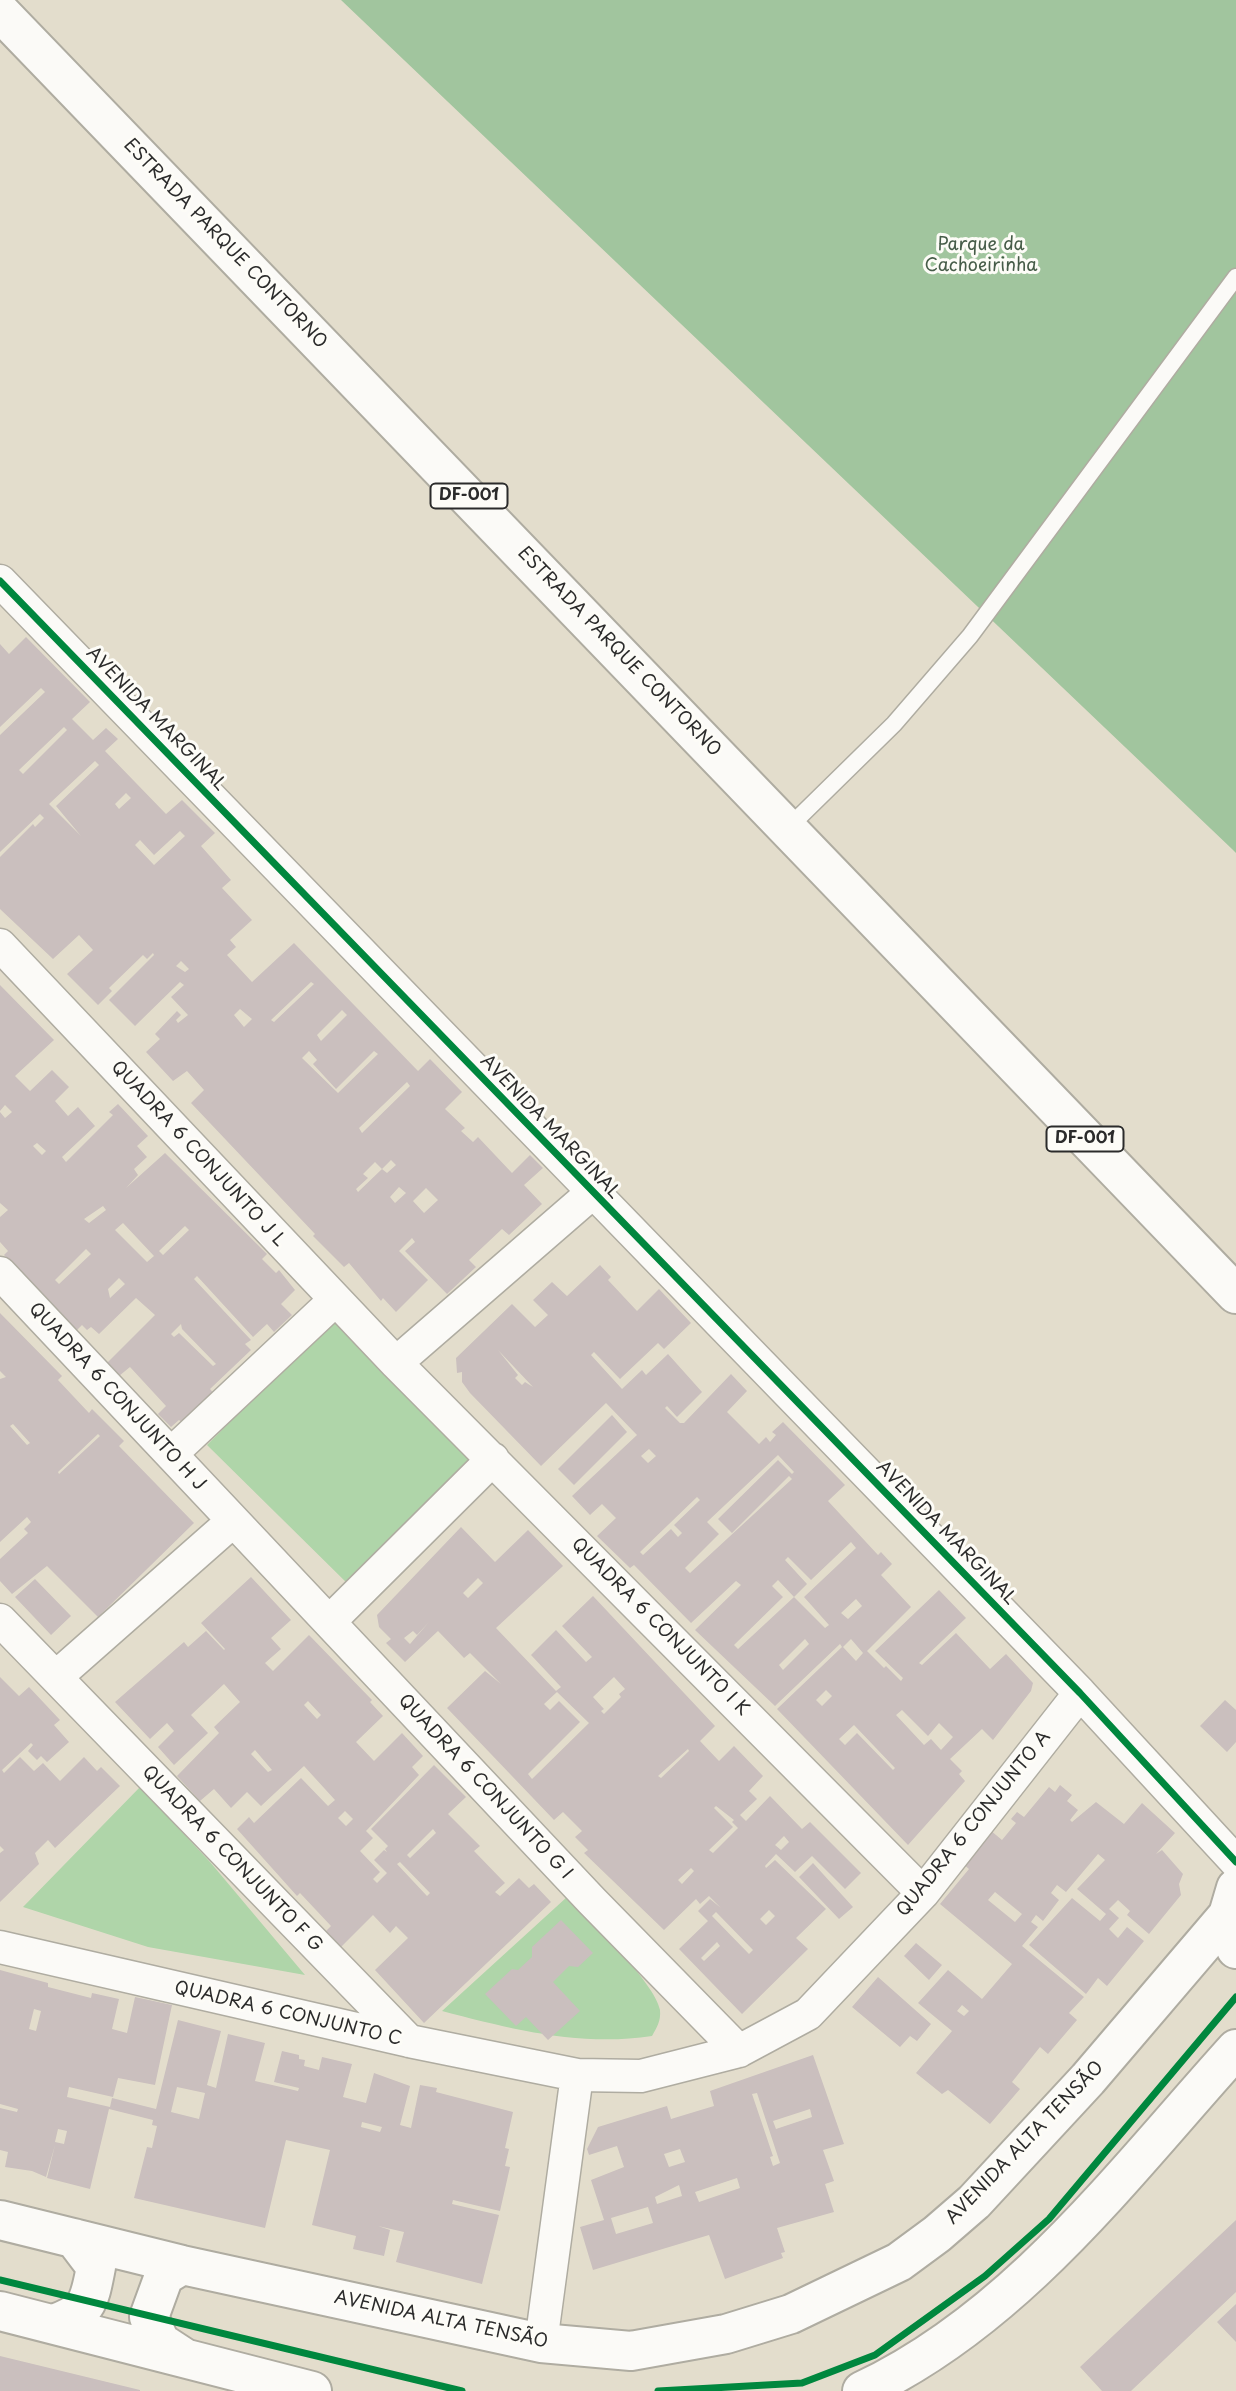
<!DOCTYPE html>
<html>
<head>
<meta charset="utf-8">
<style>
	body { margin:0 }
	canvas { display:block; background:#e3ddcc }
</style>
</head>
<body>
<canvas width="1236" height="2391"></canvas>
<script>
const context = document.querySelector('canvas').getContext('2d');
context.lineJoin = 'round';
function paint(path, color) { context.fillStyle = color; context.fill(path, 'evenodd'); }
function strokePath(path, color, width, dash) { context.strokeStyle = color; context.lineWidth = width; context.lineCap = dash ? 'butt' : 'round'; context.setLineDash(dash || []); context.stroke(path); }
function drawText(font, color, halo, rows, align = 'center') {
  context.font = font + ' "Playpen Sans",sans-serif'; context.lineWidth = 6; context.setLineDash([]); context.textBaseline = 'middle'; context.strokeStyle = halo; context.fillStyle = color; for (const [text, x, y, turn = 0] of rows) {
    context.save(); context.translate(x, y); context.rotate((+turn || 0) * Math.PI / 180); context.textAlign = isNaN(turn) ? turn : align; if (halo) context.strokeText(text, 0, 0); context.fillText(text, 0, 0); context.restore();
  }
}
paint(new Path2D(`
	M337,1314L481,1458L352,1588L207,1445Z
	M140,1787L210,1862L305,1975L148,1947L23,1907Z
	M567,1897C588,1919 655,1982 660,2010C661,2021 657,2027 652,2036C580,2047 511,2029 442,2011Z`), '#afd5a9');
paint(new Path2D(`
	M341,0H1236V853L1232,849Z`), '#a1c59e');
paint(new Path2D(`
	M26,637L90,702L72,719L93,740L106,728L118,739L105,751L166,814L182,800L215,833L201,846L231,880L222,888L252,920L230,940L236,947L227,955L252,982L294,943L418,1071L430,1059L462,1092L445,1109L465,1128L461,1131L473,1142L478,1137L512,1173L530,1155L543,1168L524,1185L542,1204L509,1235L502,1229L469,1260L476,1267L447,1294L405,1251L415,1242L412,1238L399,1251L428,1280L396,1312L383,1298L381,1301L349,1263L344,1267L313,1236L315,1234L191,1103L204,1090L187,1071L173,1081L146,1052L160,1039L155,1034L177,1011L181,1015L176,1020L178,1023L188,1015L171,997L184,985L180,982L135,1026L109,1000L154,955L153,953L147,959L143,955L109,988L112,991L98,1005L67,974L93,950L79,935L53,959L0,909V857L33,824L35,827L44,818L40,814L0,852V735L45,692L41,688L0,727V644L9,654ZM64,727L67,730L23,774L19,770ZM95,761L99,765L56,806L81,836L49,804ZM126,793L131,798L119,809L115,804ZM180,831L185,836L154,865L135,845L140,840L154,855ZM181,961L189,969L185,972L176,966ZM311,982L314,984L274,1022L271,1020ZM240,1009L252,1019L244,1027L234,1015ZM342,1010L347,1015L321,1041L317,1035ZM309,1051L317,1060L313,1064L336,1089L374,1051L378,1054L338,1093L302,1058ZM407,1082L410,1086L362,1133L359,1128ZM391,1160L396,1165L387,1173L382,1169L358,1192L356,1189L368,1178L363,1174L375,1162L382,1169ZM399,1187L406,1193L395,1203L390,1197ZM426,1188L438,1200L424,1213L413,1201Z
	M0,985L54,1040L15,1076L30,1091L52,1070L69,1087L55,1101L68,1116L78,1107L95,1126L62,1157L66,1162L113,1115L109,1112L118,1104L148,1136L137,1146L147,1157L134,1169L138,1175L126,1188L165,1153L267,1254L262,1259L276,1273L279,1270L295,1290L281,1304L292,1315L274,1332L267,1324L253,1337L197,1276L194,1279L251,1340L245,1344L251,1350L210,1389L217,1397L188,1428L179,1420L171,1427L158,1414L166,1406L130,1367L119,1376L107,1363L155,1315L136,1298L99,1334L91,1327L87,1330L82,1325L77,1330L4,1255L8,1251L0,1242V1217L8,1210L0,1203V1112L5,1118L12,1112L5,1105L0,1111ZM37,1143L46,1151L42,1155L33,1146ZM103,1206L106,1210L89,1223L84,1219ZM123,1223L154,1256L147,1262L115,1230ZM185,1226L189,1230L163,1255L159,1251ZM86,1249L91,1254L59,1284L55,1280ZM119,1278L125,1284L110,1298L108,1289ZM181,1324L182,1329L216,1364L213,1366L179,1333L174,1337L171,1334Z
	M600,1265L611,1277L608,1280L637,1311L659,1289L691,1323L664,1349L658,1343L620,1379L594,1352L591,1355L622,1389L642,1370L646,1375L668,1354L702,1392L677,1417L667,1406L665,1408L680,1423H684L731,1374L747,1391L727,1412L759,1444L766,1437L770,1442L776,1435L772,1432L783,1422L845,1485L828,1501L878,1555L881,1552L892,1564L881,1575L911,1607L867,1651L884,1668L886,1666L901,1681L903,1678L875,1651L939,1590L966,1618L919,1663L922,1665L956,1633L990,1669L1006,1654L1033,1683L1031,1691L993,1740L982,1729L950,1759L962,1771L959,1774L965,1781L908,1845L777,1709L842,1647L840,1644L775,1706L695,1630L741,1585L736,1581L691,1623L634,1565L630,1568L597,1536L616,1518L602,1504L590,1515L572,1496L637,1435L606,1403L541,1466L470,1393L462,1382V1372L457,1373L456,1358L512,1304L535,1327L548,1315L533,1300L552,1282L567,1296ZM498,1350L533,1387L525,1382L522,1385L515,1378L518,1375ZM649,1449L656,1456L648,1463L641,1456ZM778,1455L794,1472L792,1474L778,1460L718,1519L732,1533L789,1476L792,1479L690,1573L685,1568L719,1534L707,1522ZM697,1497L700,1500L674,1525L682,1533L678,1537L671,1529L643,1555L640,1552ZM851,1542L856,1548L804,1597L829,1625L825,1628L794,1597L807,1584L785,1560L788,1557L811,1580ZM778,1580L794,1597L738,1649L734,1645L783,1597L772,1586ZM856,1599L862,1606L848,1619L841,1613ZM805,1639L809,1644L783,1670L779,1665ZM851,1639L863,1653L856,1661L843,1647ZM826,1690L832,1696L822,1706L816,1700ZM902,1710L928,1736L939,1723L953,1737L941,1750L931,1739L924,1745L896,1715ZM854,1725L895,1768L893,1770L857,1733L845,1745L839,1739Z
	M0,1313L62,1376L58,1380L89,1413L92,1409L124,1441L119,1446L194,1523L98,1617L47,1566L12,1594L0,1581V1559L28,1533L24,1529L31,1522L27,1517L0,1542V1379L6,1377L0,1371ZM13,1424L30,1443L27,1445L10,1426ZM98,1434L100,1436L59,1474L58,1472Z
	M612,1415L627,1432L574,1485L558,1469Z
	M461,1527L495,1562L528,1530L563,1566L496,1628L556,1691L561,1687L531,1655L556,1630L586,1662L592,1657L562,1626L593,1596L715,1726L700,1741L719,1761L734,1746L763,1776L749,1791L757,1799L740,1815L746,1821L770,1796L802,1829L810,1822L861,1873L845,1889L812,1856L795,1872L776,1854L765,1866L766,1868L775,1860L826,1909L796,1938L808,1949L742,2014L679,1949L708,1921L698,1911L710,1899L721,1908L709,1896L700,1904L696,1899L664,1930L584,1853L588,1850L575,1837L582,1831L563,1812L554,1820L447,1708L485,1671L501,1684L470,1653L464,1658L438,1631L405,1662L386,1643L391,1639L379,1627L377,1615ZM478,1578L483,1583L468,1598L463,1593ZM429,1622L410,1644L404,1638L413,1631L417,1635ZM614,1677L625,1689L619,1694L621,1697L604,1714L601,1711L604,1709L593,1697ZM557,1692L589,1723L532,1779L528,1774L580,1722L559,1701L550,1710L544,1704ZM688,1749L689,1751L661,1778L658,1776ZM716,1806L734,1820L732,1822L738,1828L713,1853L709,1850L733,1827L714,1808ZM784,1836L789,1842L781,1850L775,1845ZM691,1868L694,1871L682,1884L678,1880ZM769,1910L775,1916L766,1925L760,1919ZM716,1912L753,1950L749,1954L712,1916ZM717,1942L720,1946L704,1961L701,1958Z
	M251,1577L291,1620L271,1638L281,1649L265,1663L273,1671L309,1635L372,1700L370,1702L383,1716L356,1742L374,1761L402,1733L423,1756L412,1767L419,1775L366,1831L373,1838L360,1851L380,1872L373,1879L377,1883L387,1873L374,1860L384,1850L387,1852L385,1849L388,1846L371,1829L434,1765L466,1797L448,1814L480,1846L474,1851L505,1883L495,1892L500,1896L519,1878L529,1888L534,1884L551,1902L424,2023L375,1970L408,1938L396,1926L390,1933L373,1915L339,1949L325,1932L331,1926L300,1893L297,1896L237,1829L249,1817L254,1823L301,1778L328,1806L335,1800L304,1766L261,1806L247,1792L231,1808L214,1789L200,1801L177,1776L219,1733L214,1727L240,1702L224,1684L191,1715L208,1733L174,1765L158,1747L174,1731L167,1723L150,1739L115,1702L184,1642L188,1647L206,1631L224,1650L225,1649L201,1623ZM308,1701L321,1715L317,1719L304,1705ZM255,1750L272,1770L268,1772L251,1754ZM345,1811L353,1819L346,1826L338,1818ZM433,1829L436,1833L410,1858L407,1855ZM400,1862L430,1893L427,1896L397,1864Z
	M35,1579L71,1616L51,1635L15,1597Z
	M0,1677L19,1696L29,1687L60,1720L54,1725L69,1742L47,1762L41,1756L37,1760L28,1751L33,1745L31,1743L2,1770L4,1773L20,1757L34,1771L43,1763L60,1781L84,1757L97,1771L101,1767L120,1786L55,1848L48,1840L35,1853L39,1864L0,1902V1853L4,1850L0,1846Z
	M1225,1700L1236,1710V1742L1227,1752L1200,1726Z
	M1060,1785L1072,1795L1067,1801L1078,1810L1070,1820L1072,1822L1096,1802L1124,1824L1142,1803L1175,1833L1156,1854L1162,1850L1183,1874L1179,1884L1181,1895L1149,1934L1127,1915L1130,1911L1118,1900L1109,1909L1119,1918L1109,1929L1118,1938L1127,1927L1144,1941L1107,1986L1098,1978L1086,1994L1029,1945L1072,1898L1100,1921L1106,1914L1077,1889L1105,1860L1098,1854L1066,1892L1057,1885L1051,1893L1059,1900L1043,1921L1036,1915L1031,1922L1038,1927L1022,1946L1084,1997L1069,2013L1077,2020L1048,2054L1040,2047L1012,2082L1020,2089L990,2124L948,2090L942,2094L916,2073L952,2031L918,2003L948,1970L982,1999L1012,1964L940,1904L969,1869L963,1864L990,1830L1002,1840L1016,1823L1011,1819L1017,1812L1024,1817L1049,1787L1055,1792ZM995,1892L1022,1914L1015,1922L988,1900ZM962,2005L969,2011L964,2016L957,2011Z
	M813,1863L853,1907L839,1919L799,1877Z
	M561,1920L593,1953L578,1967L569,1966L553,1982L580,2011L548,2040L526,2017L516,2026L485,1994L512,1969L518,1970L532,1957V1947Z
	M916,1943L942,1965L929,1980L904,1956Z
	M0,1970L48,1983V1987L91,1998L92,1993L119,1999L112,2029L127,2033L135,1997L172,2005L155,2085L118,2078L113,2097L69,2087L67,2097L110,2107L112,2098L156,2109L178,2020L221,2031L207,2085L216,2088L228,2034L265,2043L255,2081L298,2091L299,2088L274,2082L282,2051L299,2055V2059L305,2060L304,2066L319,2070L322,2057L352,2064L343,2097L366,2103L374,2073L410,2086L400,2125L411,2128L420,2085L437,2088L436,2092L513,2112L505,2148L509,2149L505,2166L510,2167L500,2211L453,2200L452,2204L499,2215L482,2284L396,2262L404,2232L378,2226L390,2230L384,2256L353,2249L356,2236L312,2225L330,2150L286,2140L265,2228L134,2198L147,2147L152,2148L157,2126L152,2125L153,2120L109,2109L90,2189L47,2178L55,2145L46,2177L32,2171L5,2167L8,2152L0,2150V2108L17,2112L18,2109L0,2104ZM34,2009L41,2011L36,2031L29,2029ZM177,2087L205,2093L199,2119L171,2112ZM362,2122L382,2127L380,2132L361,2127ZM58,2129L67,2131L64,2144L55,2142Z
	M878,1977L931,2024L917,2041L910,2036L900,2047L852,2007Z
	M813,2055L844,2144L823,2150L834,2181L825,2184L834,2212L777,2228L785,2252L781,2253L783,2258L725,2279L709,2235L593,2270L580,2227L604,2220L591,2180L624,2167L617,2146L589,2155L587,2149L598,2127L667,2106L671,2119L714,2106L710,2091ZM757,2093L780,2163L773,2166L770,2157L773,2156L752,2094ZM810,2109L812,2117L776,2129L773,2121ZM680,2149L685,2162L669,2167L664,2154ZM737,2178L740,2188L699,2202L695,2192ZM679,2185L682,2196L657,2204L655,2197ZM648,2207L653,2223L616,2234L611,2218Z
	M1236,2220V2292L1131,2391H1102L1080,2367Z
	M1236,2304V2342L1217,2322Z
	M0,2356L140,2390V2391H0Z`), '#cabfbe');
const service = new Path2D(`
	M789,827L894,724L970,636L1236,277`);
const minor = new Path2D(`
	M0,581L1080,1693L1236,1862
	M0,945L396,1363L923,1893
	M0,1273L592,1901L739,2051
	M396,1363L592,1193
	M171,1454L335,1300
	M0,1620L409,2041
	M329,1622L493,1459
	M56,1677L233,1521
	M0,1947L409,2041L577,2075L641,2076L739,2051L808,2014L923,1893L1080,1693
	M541,2343L577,2075`);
const tertiary = new Path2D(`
	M1236,1888L1228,1915L1236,1949
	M0,2220L182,2265L541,2343L631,2351L726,2334L791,2314L899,2262L937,2234L974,2202L1088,2079L1228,1915
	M182,2265L164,2276L149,2317L160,2342L183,2357
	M0,2311L312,2391
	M54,2324C89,2311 89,2302 96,2267L74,2238
	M862,2391C1017,2318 1123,2174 1236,2049`);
const primary = new Path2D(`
	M0,12L1236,1294`);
strokePath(service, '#afaca1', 19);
strokePath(minor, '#afaca1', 35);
strokePath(tertiary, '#afaca1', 42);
strokePath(primary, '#afaca1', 42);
strokePath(service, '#fbfaf7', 16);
strokePath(minor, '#fbfaf7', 32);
strokePath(tertiary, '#fbfaf7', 38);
strokePath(primary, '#fbfaf7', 38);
strokePath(new Path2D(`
	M0,581L1080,1693L1236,1862
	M0,2280L462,2391
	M658,2391L802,2383L875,2355L985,2276L1049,2219L1236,1997`), '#00873e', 7);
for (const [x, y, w] of [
	[469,496,77],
	[1085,1139,77]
]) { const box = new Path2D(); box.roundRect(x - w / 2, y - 12.5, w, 25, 5); context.fillStyle = '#fdfcf7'; context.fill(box); strokePath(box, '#2b2b2b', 2); }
drawText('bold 16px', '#2b2b2b', null, [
	["DF-001",469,496],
	["DF-001",1085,1139]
]);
drawText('18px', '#2b2b2b', '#fdfcf7', [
	["ESTRADA PARQUE CONTORNO",225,244,46],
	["ESTRADA PARQUE CONTORNO",619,652,46],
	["AVENIDA MARGINAL",156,719,46],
	["AVENIDA MARGINAL",550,1127,46],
	["QUADRA 6 CONJUNTO J L",198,1154,47],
	["QUADRA 6 CONJUNTO H J",117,1397,47],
	["AVENIDA MARGINAL",946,1533,46],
	["QUADRA 6 CONJUNTO I K",660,1627,45],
	["QUADRA 6 CONJUNTO G I",485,1787,47],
	["QUADRA 6 CONJUNTO A",974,1824,-51],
	["QUADRA 6 CONJUNTO F G",232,1859,46],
	["QUADRA 6 CONJUNTO C",288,2014,13],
	["AVENIDA ALTA TENSÃO",1025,2143,-46],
	["AVENIDA ALTA TENSÃO",441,2320,12]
]);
drawText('18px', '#465c48', '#fdfcf7', [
	["Parque da",981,245],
	["Cachoeirinha",981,266]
]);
</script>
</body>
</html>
